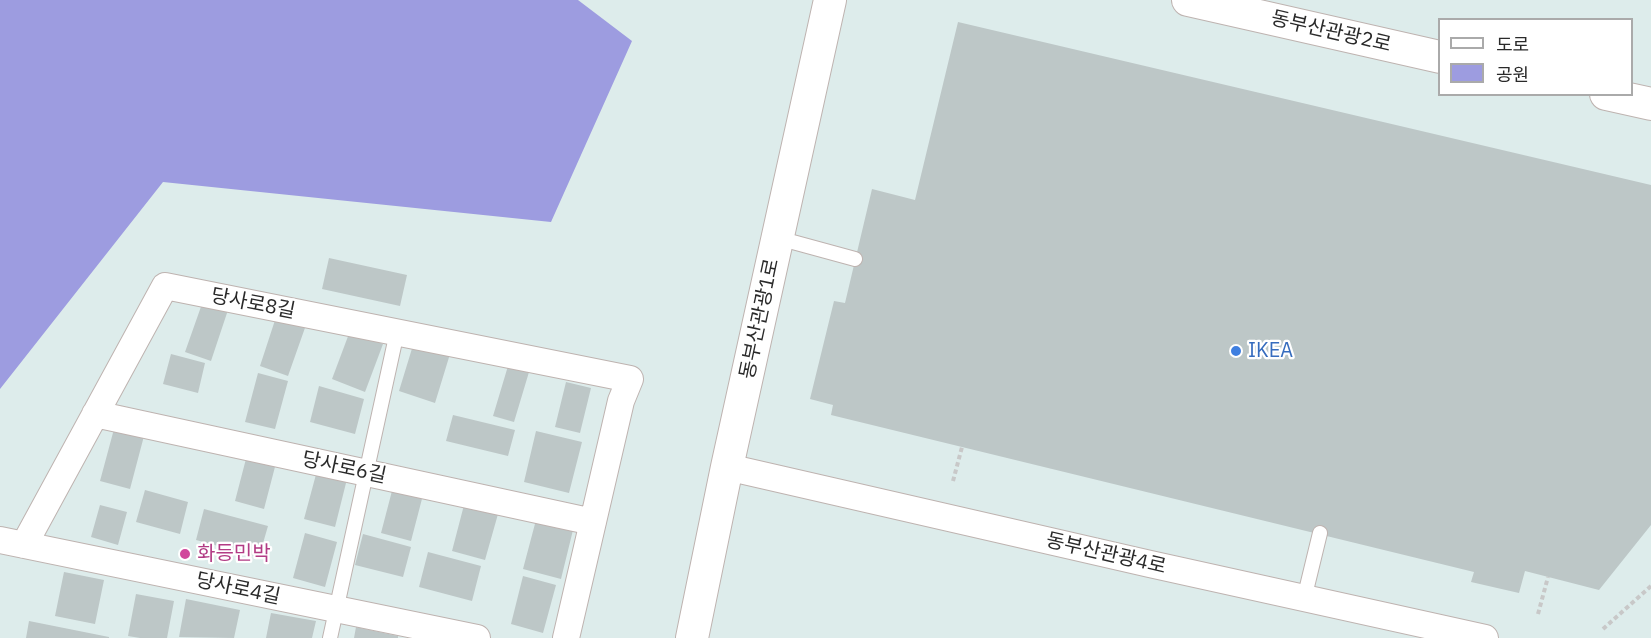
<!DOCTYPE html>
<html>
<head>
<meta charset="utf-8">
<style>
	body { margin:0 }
	#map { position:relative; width:1651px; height:638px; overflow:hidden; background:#ddeceb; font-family:"IBM Plex Sans","Noto Sans KR",sans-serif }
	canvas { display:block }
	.legend { position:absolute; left:1438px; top:18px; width:195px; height:78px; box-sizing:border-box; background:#fff; border:2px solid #aaa; margin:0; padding:8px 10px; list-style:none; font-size:18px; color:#2a2a2a }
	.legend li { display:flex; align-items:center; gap:12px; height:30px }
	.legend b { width:30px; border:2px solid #aaa }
</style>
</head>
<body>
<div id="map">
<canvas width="1651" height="638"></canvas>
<ul class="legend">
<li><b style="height:8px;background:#fff"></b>도로</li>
<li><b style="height:16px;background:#9d9ce0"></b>공원</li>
</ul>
</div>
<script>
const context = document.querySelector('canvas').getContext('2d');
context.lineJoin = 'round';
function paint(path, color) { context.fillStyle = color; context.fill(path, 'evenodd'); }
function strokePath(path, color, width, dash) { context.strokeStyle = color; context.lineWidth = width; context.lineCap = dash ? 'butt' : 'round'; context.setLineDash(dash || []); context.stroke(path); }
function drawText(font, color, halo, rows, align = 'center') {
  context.font = font + ' "IBM Plex Sans","Noto Sans KR",sans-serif'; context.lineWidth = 4.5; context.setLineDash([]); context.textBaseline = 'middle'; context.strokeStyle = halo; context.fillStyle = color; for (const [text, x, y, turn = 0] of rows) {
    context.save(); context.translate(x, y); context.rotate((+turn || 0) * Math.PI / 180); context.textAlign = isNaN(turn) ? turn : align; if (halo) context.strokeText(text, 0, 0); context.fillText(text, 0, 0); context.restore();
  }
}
paint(new Path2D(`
	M0,0H578L632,41L551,222L163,182L0,389Z`), '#9d9ce0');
paint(new Path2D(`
	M958,22L1651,185V525L1599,590L1525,571L1519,593L1471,582L1474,572L831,415L833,405L810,399L834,301L845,303L872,189L915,200Z
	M329,258L407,275L400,306L322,289Z
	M203,301L228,310L211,361L185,352Z
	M277,314L306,325L288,376L260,366Z
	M350,331L383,344L365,392L332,379Z
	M414,342L450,354L435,403L399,391Z
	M171,354L205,363L198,393L163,384Z
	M508,366L529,372L514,422L493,416Z
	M258,373L288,381L275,429L245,422Z
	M566,382L591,388L580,433L555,427Z
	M319,386L364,399L355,434L310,422Z
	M453,415L515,430L508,456L446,441Z
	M114,429L144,436L130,489L100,481Z
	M536,431L582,442L569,493L524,482Z
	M247,455L276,463L264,509L235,501Z
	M318,467L348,475L335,527L304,519Z
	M393,487L423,495L411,541L381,533Z
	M145,490L188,502L180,534L136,522Z
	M100,505L127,512L118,545L91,537Z
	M464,505L498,514L485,560L452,551Z
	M204,509L268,526L259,557L196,540Z
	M536,520L573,530L561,579L523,569Z
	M305,533L337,542L325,587L293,578Z
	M363,534L411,547L403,577L355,565Z
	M428,552L481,566L472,601L419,587Z
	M64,572L104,580L95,624L55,616Z
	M523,576L556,585L543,633L511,624Z
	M136,594L174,601L167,638H140L128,636Z
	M186,599L240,610L234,638L179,637Z
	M271,613L316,621L312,638H266Z
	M29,621L109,637V638H26Z
	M356,627L398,636V638H354Z`), '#bdc7c7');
const service = new Path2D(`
	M778,238L855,259
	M1304,599L1320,533
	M330,638L397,332`);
const minor = new Path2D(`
	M95,414L593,522
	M727,467L1150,564L1485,638
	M0,540L477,638
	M24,545L165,286L630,379L621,401L566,638`);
const tertiary = new Path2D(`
	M1188,0L1440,57
	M1606,94L1651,104
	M692,638L727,467L830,0`);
strokePath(service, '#beb3b0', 16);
strokePath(minor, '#beb3b0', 28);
strokePath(tertiary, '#beb3b0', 34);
strokePath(new Path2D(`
	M953,481L962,447
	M1538,614L1548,577
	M1603,629L1651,586`), '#c8c8c8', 4, [4.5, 3]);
strokePath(service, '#fff', 14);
strokePath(minor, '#fff', 26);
strokePath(tertiary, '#fff', 32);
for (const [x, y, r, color] of [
	[1236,351,6,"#3f7fe0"],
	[185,554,6,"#d1479c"]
]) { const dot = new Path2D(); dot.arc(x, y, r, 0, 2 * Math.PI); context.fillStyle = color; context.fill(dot); strokePath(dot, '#fff', 2); }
drawText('20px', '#2a2a2a', '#fff', [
	["동부산관광2로",1331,32,13],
	["당사로8길",253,304,11],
	["동부산관광1로",760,319,-78],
	["당사로6길",344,468,12],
	["동부산관광4로",1106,554,13],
	["당사로4길",238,589,12]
]);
drawText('20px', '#366cbe', '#fff', [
	["IKEA",1248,351]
], 'left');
drawText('20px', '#b23c85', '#fff', [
	["화등민박",197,554]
], 'left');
</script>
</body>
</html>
